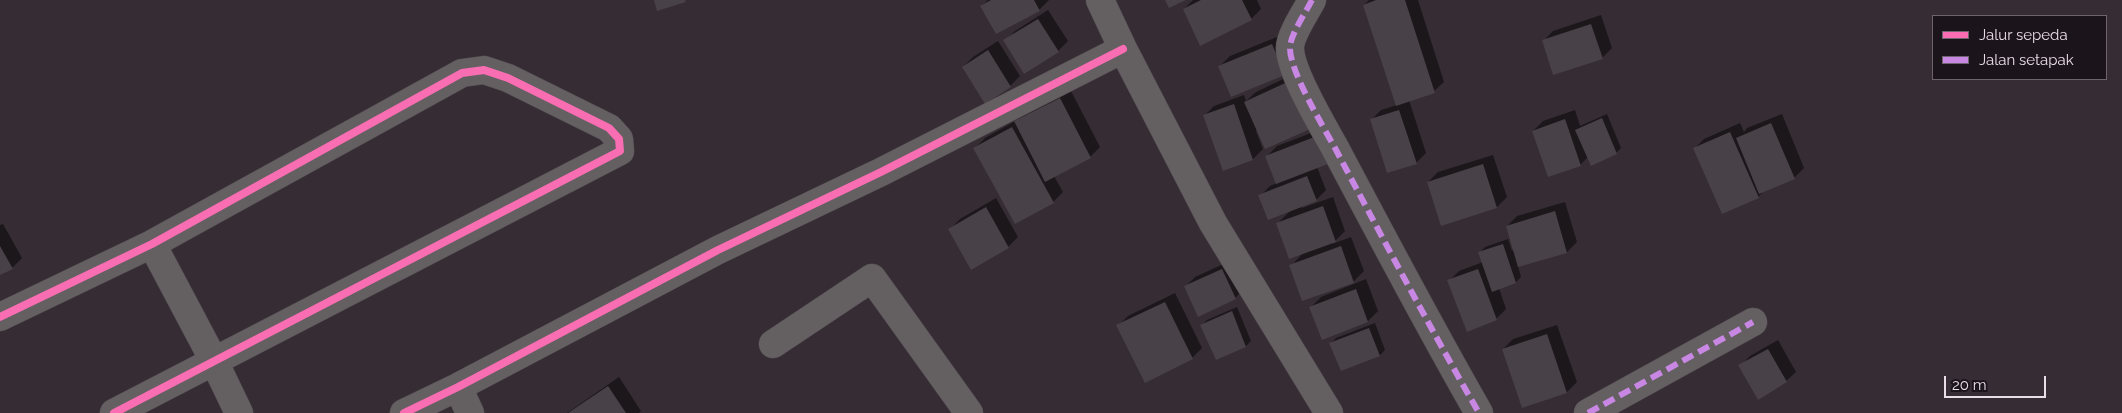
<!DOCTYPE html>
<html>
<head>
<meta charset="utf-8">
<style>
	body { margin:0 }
	#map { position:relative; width:2122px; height:413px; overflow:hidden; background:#352c34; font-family:Raleway,sans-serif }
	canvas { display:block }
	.legend { position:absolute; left:1932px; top:15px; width:175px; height:65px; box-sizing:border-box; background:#1b141b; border:1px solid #6d646d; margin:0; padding:6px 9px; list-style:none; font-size:15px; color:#e9dde8 }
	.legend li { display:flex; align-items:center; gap:10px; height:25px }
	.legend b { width:25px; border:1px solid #6d646d }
	.scale { position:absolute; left:1944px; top:376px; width:102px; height:22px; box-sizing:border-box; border:2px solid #e9dde8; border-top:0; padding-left:6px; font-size:15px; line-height:18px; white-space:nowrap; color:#e9dde8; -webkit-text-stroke:4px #1b141b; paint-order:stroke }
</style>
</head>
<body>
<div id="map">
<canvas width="2122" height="413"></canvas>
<ul class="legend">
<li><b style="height:6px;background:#f96db3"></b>Jalur sepeda</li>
<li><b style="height:6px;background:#c787e3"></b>Jalan setapak</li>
</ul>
<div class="scale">20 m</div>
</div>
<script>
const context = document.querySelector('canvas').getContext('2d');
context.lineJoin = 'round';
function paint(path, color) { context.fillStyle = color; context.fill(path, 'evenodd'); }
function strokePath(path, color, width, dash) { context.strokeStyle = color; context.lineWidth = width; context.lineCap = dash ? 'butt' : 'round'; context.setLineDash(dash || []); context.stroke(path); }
paint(new Path2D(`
	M988,0H1049L1039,10L982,6Z
	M1193,0H1257L1261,9L1251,19L1184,9Z
	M1369,0H1418L1444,82L1434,91L1409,100L1426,153L1416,163L1371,120L1381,110L1397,105L1364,5Z
	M1048,10L1068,41L1058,51L1005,41L1015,31Z
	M1601,15L1612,48L1602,58L1543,41L1553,31Z
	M1282,35L1294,64L1220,66L1230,56Z
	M998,41L1020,76L1010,86L963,67L973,57Z
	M1304,69L1256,131L1263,149L1253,159L1224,170L1204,116L1214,106L1244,95L1246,101L1256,92Z
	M1070,89L1100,147L1090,157L1054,176L1063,192L1053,202L975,148L985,138L1017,120L1026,112Z
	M1575,110L1580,126L1607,114L1621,148L1616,153L1588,157L1580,165L1533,131L1543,121Z
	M1782,114L1804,168L1794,178L1765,190L1758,197L1694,149L1704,139L1740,123L1744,132L1747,128Z
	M1327,127L1317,167L1326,190L1316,200L1301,206L1302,208L1333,197L1345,231L1332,244L1351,237L1364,271L1354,281L1303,300L1291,266L1304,252L1278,223L1291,210L1260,196L1270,186L1277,183L1267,156L1277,146Z
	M1493,155L1507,197L1497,207L1428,182L1438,172Z
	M996,198L1018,237L1008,247L950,229L960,219Z
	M1565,202L1577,242L1567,252L1518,266L1521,277L1516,282L1499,288L1506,309L1496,319L1449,281L1459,271L1483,262L1480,252L1485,247L1508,239L1512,251L1514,250L1507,226L1517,216Z
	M3,224L22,258L12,268L0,274V225Z
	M1232,260L1245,288L1235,298L1185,287L1195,277Z
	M1366,279L1378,311L1368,321L1311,307L1321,297Z
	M1175,293L1202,348L1192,358L1118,326L1128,316Z
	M1237,307L1251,341L1246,346L1202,325L1207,320Z
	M1375,323L1385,350L1380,355L1331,343L1336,338Z
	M1557,325L1577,382L1567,392L1503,349L1513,339Z
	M1778,340L1796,372L1786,381L1740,366L1750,356Z
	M619,377L641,411L639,413H567Z`), '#0007');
paint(new Path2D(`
	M654,0H685L686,2L657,11Z
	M991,0H1034L1040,11L996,34L980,6Z
	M1165,0H1186L1169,8Z
	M1201,0H1242L1252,20L1200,46L1183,9Z
	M1376,0H1405L1435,93L1396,106L1363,5Z
	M1038,19L1059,52L1024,74L1003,40Z
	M1591,24L1603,59L1553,75L1542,40Z
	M1272,44L1285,75L1231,97L1218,66Z
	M988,50L1011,87L985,104L962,67Z
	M1294,79L1315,127L1265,149L1244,102Z
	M1060,98L1091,158L1045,182L1014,121Z
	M1234,104L1253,160L1223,171L1203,115Z
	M1399,110L1417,164L1387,173L1370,119Z
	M1602,118L1617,154L1591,166L1575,130Z
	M1565,119L1581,166L1548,177L1532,131Z
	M1771,123L1795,179L1759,194L1736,138Z
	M1012,127L1054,203L1015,224L973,148Z
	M1730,132L1759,198L1722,214L1693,148Z
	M1317,136L1328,164L1276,184L1265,156Z
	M1483,164L1497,208L1441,226L1427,182Z
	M1307,176L1317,201L1268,220L1258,195Z
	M1323,206L1336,242L1289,259L1276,223Z
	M986,207L1009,248L971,270L948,229Z
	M1555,211L1567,253L1518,267L1506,226Z
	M1503,244L1516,283L1492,292L1478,252Z
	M0,246L13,269L0,275Z
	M1341,246L1354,283L1302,301L1289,265Z
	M1222,269L1236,299L1198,317L1184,286Z
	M1478,269L1497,320L1467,332L1447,280Z
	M1356,289L1368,322L1322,340L1309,307Z
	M1165,302L1193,359L1145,383L1116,325Z
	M1232,311L1246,347L1216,360L1200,325Z
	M1369,328L1380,356L1341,371L1329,343Z
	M1547,334L1567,393L1522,408L1502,349Z
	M1768,349L1787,382L1758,400L1738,365Z
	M608,386L626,413H568Z`), '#494148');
const minor = new Path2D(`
	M1100,0L1123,49L1213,223L1329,413
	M1312,0C1306,12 1290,35 1290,48C1290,72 1323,126 1335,148C1382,237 1429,326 1479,413
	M152,244L214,361L239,413
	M0,317L152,244L462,73L484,70L508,78L609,128L619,139L620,151L114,413
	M773,344L872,278L969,413
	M458,387L470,413
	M404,413L458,387L718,250L881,172L1123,49
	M1588,413L1753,322`);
strokePath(minor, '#514950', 29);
strokePath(minor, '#645f60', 28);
strokePath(new Path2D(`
	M1312,0C1306,12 1290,35 1290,48C1290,72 1323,126 1335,148C1382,237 1429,326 1479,413
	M1588,413L1753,322`), '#c787e3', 6, [12, 6]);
strokePath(new Path2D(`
	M0,317L152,244L462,73L484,70L508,78L609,128L619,139L620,151L114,413
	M404,413L458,387L718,250L881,172L1123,49`), '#f96db3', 8);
</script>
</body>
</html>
